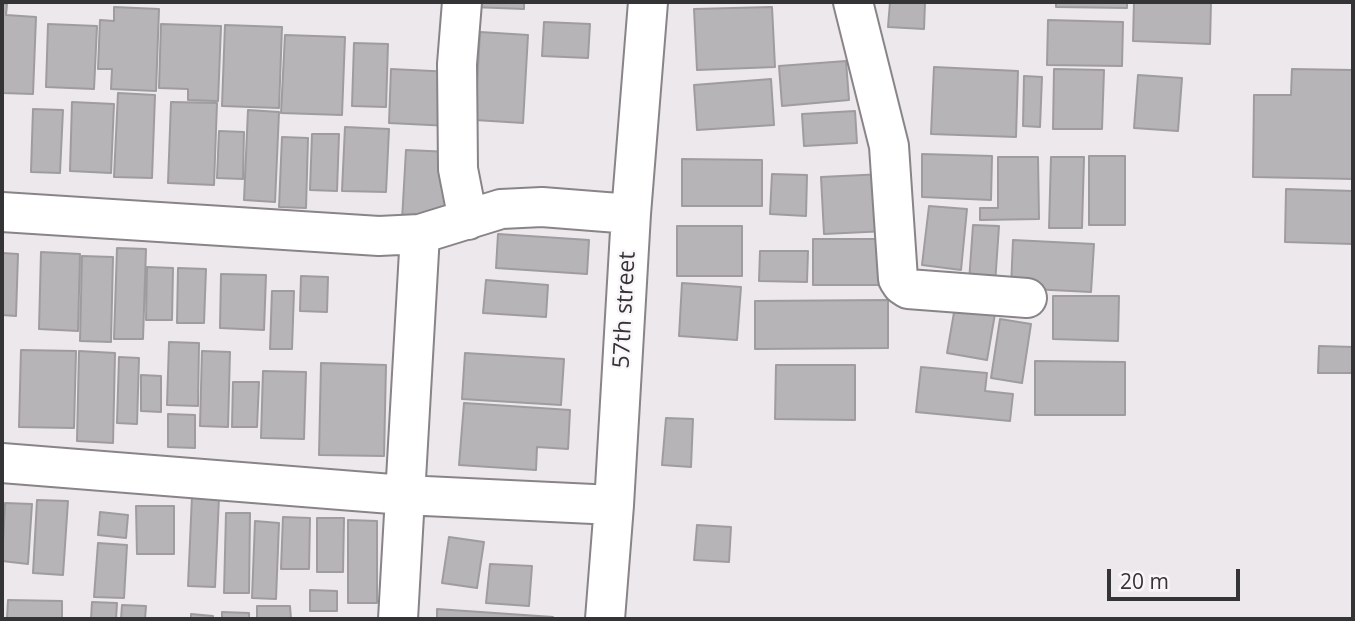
<!DOCTYPE html>
<html>
<head>
<meta charset="utf-8">
<style>
	body { margin:0 }
	#map { position:relative; width:1355px; height:621px; overflow:hidden; background:#ece8ec; font-family:"Open Sans",sans-serif }
	canvas { display:block }
	.frame { position:absolute; inset:0; border:4px solid #343335; pointer-events:none }
	.scale { position:absolute; left:1107px; top:569px; width:133px; height:32px; box-sizing:border-box; border:4px solid #343335; border-top:0; padding-left:9px; font-size:21px; line-height:24px; white-space:nowrap; color:#343335; -webkit-text-stroke:5px #f9f5f9; paint-order:stroke }
</style>
</head>
<body>
<div id="map">
<canvas width="1355" height="621"></canvas>
<div class="frame"></div>
<div class="scale">20 m</div>
</div>
<script>
const context = document.querySelector('canvas').getContext('2d');
context.lineJoin = 'round';
function paint(path, color) { context.fillStyle = color; context.fill(path, 'evenodd'); }
function strokePath(path, color, width, dash) { context.strokeStyle = color; context.lineWidth = width; context.lineCap = dash ? 'butt' : 'round'; context.setLineDash(dash || []); context.stroke(path); }
function drawText(font, color, halo, rows, align = 'center') {
  context.font = font + ' "Open Sans",sans-serif'; context.lineWidth = 5; context.setLineDash([]); context.textBaseline = 'middle'; context.strokeStyle = halo; context.fillStyle = color; for (const [text, x, y, turn = 0] of rows) {
    context.save(); context.translate(x, y); context.rotate((+turn || 0) * Math.PI / 180); context.textAlign = isNaN(turn) ? turn : align; if (halo) context.strokeText(text, 0, 0); context.fillText(text, 0, 0); context.restore();
  }
}
const building = new Path2D(`
	M472,2H524V9L472,7Z
	M890,2H925L924,29L888,27Z
	M1056,2H1127V8L1056,7Z
	M1134,2H1211L1210,44L1133,41Z
	M2,3L7,4L6,15L36,17L33,94L2,93Z
	M114,7L159,9L156,91L111,89L112,69H98L100,20L114,21Z
	M772,7L775,67L697,70L694,9Z
	M1048,20L1123,22L1122,66L1047,65Z
	M544,22L590,24L588,58L542,56Z
	M48,24L97,26L94,89L46,87Z
	M161,24L221,26L218,101L188,100V89L159,88Z
	M225,25L282,27L279,108L222,106Z
	M480,32L528,35L523,123L475,120Z
	M285,35L345,37L342,115L281,113Z
	M354,43L388,44L386,107L352,106Z
	M846,61L849,100L782,106L779,66Z
	M934,67L1018,71L1016,137L931,134Z
	M391,69L452,72L450,126L389,123Z
	M1054,69L1104,70L1102,129H1053Z
	M1292,69L1353,70V179L1253,177L1254,95H1291Z
	M1138,75L1182,78L1178,131L1134,128Z
	M1024,76L1042,77L1040,127L1023,126Z
	M771,79L774,125L697,130L694,85Z
	M118,93L155,95L152,178L114,177Z
	M72,102L114,104L111,173L70,171Z
	M171,102L217,103L214,185L168,183Z
	M33,109L63,110L60,173L31,172Z
	M248,110L279,112L275,202L244,200Z
	M855,111L857,143L804,146L802,114Z
	M345,127L389,129L386,192L342,191Z
	M219,131L244,132L243,179L217,178Z
	M312,134H339L337,191L310,190Z
	M282,137L308,138L306,208L279,207Z
	M406,150L451,152L450,208L402,220Z
	M922,154L992,156L991,200L922,197Z
	M1089,156H1125V225H1089Z
	M998,157H1038L1039,219L980,220V208H998Z
	M1051,157H1084L1082,228H1049Z
	M682,159L762,160V206H682Z
	M772,174L807,175L806,216L770,214Z
	M884,174L887,231L824,234L821,177Z
	M1286,189L1353,191V244L1285,242Z
	M929,206L967,209L961,270L922,265Z
	M973,225L999,226L995,284L969,282Z
	M677,226H742V276H677Z
	M498,234L589,240L587,274L496,268Z
	M813,239H886V285H813Z
	M1013,240L1094,244L1091,292L1011,288Z
	M117,248L146,249L143,339H114Z
	M760,251H808L807,282L759,281Z
	M41,252L80,254L78,331L39,329Z
	M2,253L18,254L16,316L2,315Z
	M82,256L113,257L111,342L80,341Z
	M147,267L173,268L172,320H146Z
	M178,268L206,269L204,323H177Z
	M221,274L266,275L264,330L220,328Z
	M301,276L328,277L327,312L300,311Z
	M486,280L548,285L546,317L483,313Z
	M682,283L741,287L737,340L679,336Z
	M272,291H294L292,349H270Z
	M1053,296H1119L1118,341L1053,339Z
	M888,300V348L755,349V301Z
	M956,301L996,308L987,360L947,353Z
	M1000,319L1031,324L1022,383L991,378Z
	M169,342L199,343L198,406L167,405Z
	M1319,346L1353,347V373H1318Z
	M21,350L76,351L74,428L19,427Z
	M79,351L115,353L113,443L77,441Z
	M202,351L230,352L228,427L200,426Z
	M465,353L564,359L561,405L462,399Z
	M119,357L139,358L137,424L117,423Z
	M1035,361L1125,362V415H1035Z
	M321,363L386,365L384,456L319,455Z
	M776,365H855V420L775,419Z
	M921,367L987,373L985,391L1013,394L1010,421L916,412Z
	M263,371L306,372L304,439L261,438Z
	M141,375L161,376V412L141,411Z
	M233,382H259L257,427H232Z
	M464,403L570,410L568,449L537,447L536,470L459,465Z
	M168,414L195,415V448L168,447Z
	M666,418L693,419L691,467L662,465Z
	M192,496L219,497L215,587L188,586Z
	M37,500L68,501L63,575L33,573Z
	M5,503L32,504L28,564L2,561Z
	M136,506H174V554H137Z
	M100,512L128,515L126,538L98,535Z
	M226,513H250L249,593H224Z
	M283,517L310,518L309,569H281Z
	M317,518H344L343,572H317Z
	M348,520L377,521V603H348Z
	M255,521L279,523L276,599L252,598Z
	M697,525L731,527L729,562L694,560Z
	M449,537L484,542L477,588L442,583Z
	M98,543L127,545L124,598L94,597Z
	M490,564L532,566L529,606L486,603Z
	M310,590L337,591V611H310Z
	M8,600L62,601V619H7Z
	M92,602L117,603L116,619H91Z
	M122,605L146,606L145,619H121Z
	M257,606H290L291,619H257Z
	M437,609L553,617V619H437Z
	M222,612L249,613V619H222Z
	M191,614L213,616V619H191Z`);
paint(building, '#b7b4b8');
strokePath(building, '#9f9ca0', 2);
const minor = new Path2D(`
	M462,2L457,64L458,169L468,220
	M853,2L889,146L898,279L902,285L908,289L1027,298
	M2,212L379,236L420,234L501,209L542,207L631,214
	M2,463L404,495L614,505
	M398,619L420,234
	M605,619L614,505L631,214L648,2`);
strokePath(minor, '#888488', 42);
strokePath(minor, '#fff', 38);
drawText('23px', '#343335', '#f9f5f9', [
	["57th street",625,310,-87]
]);
</script>
</body>
</html>
